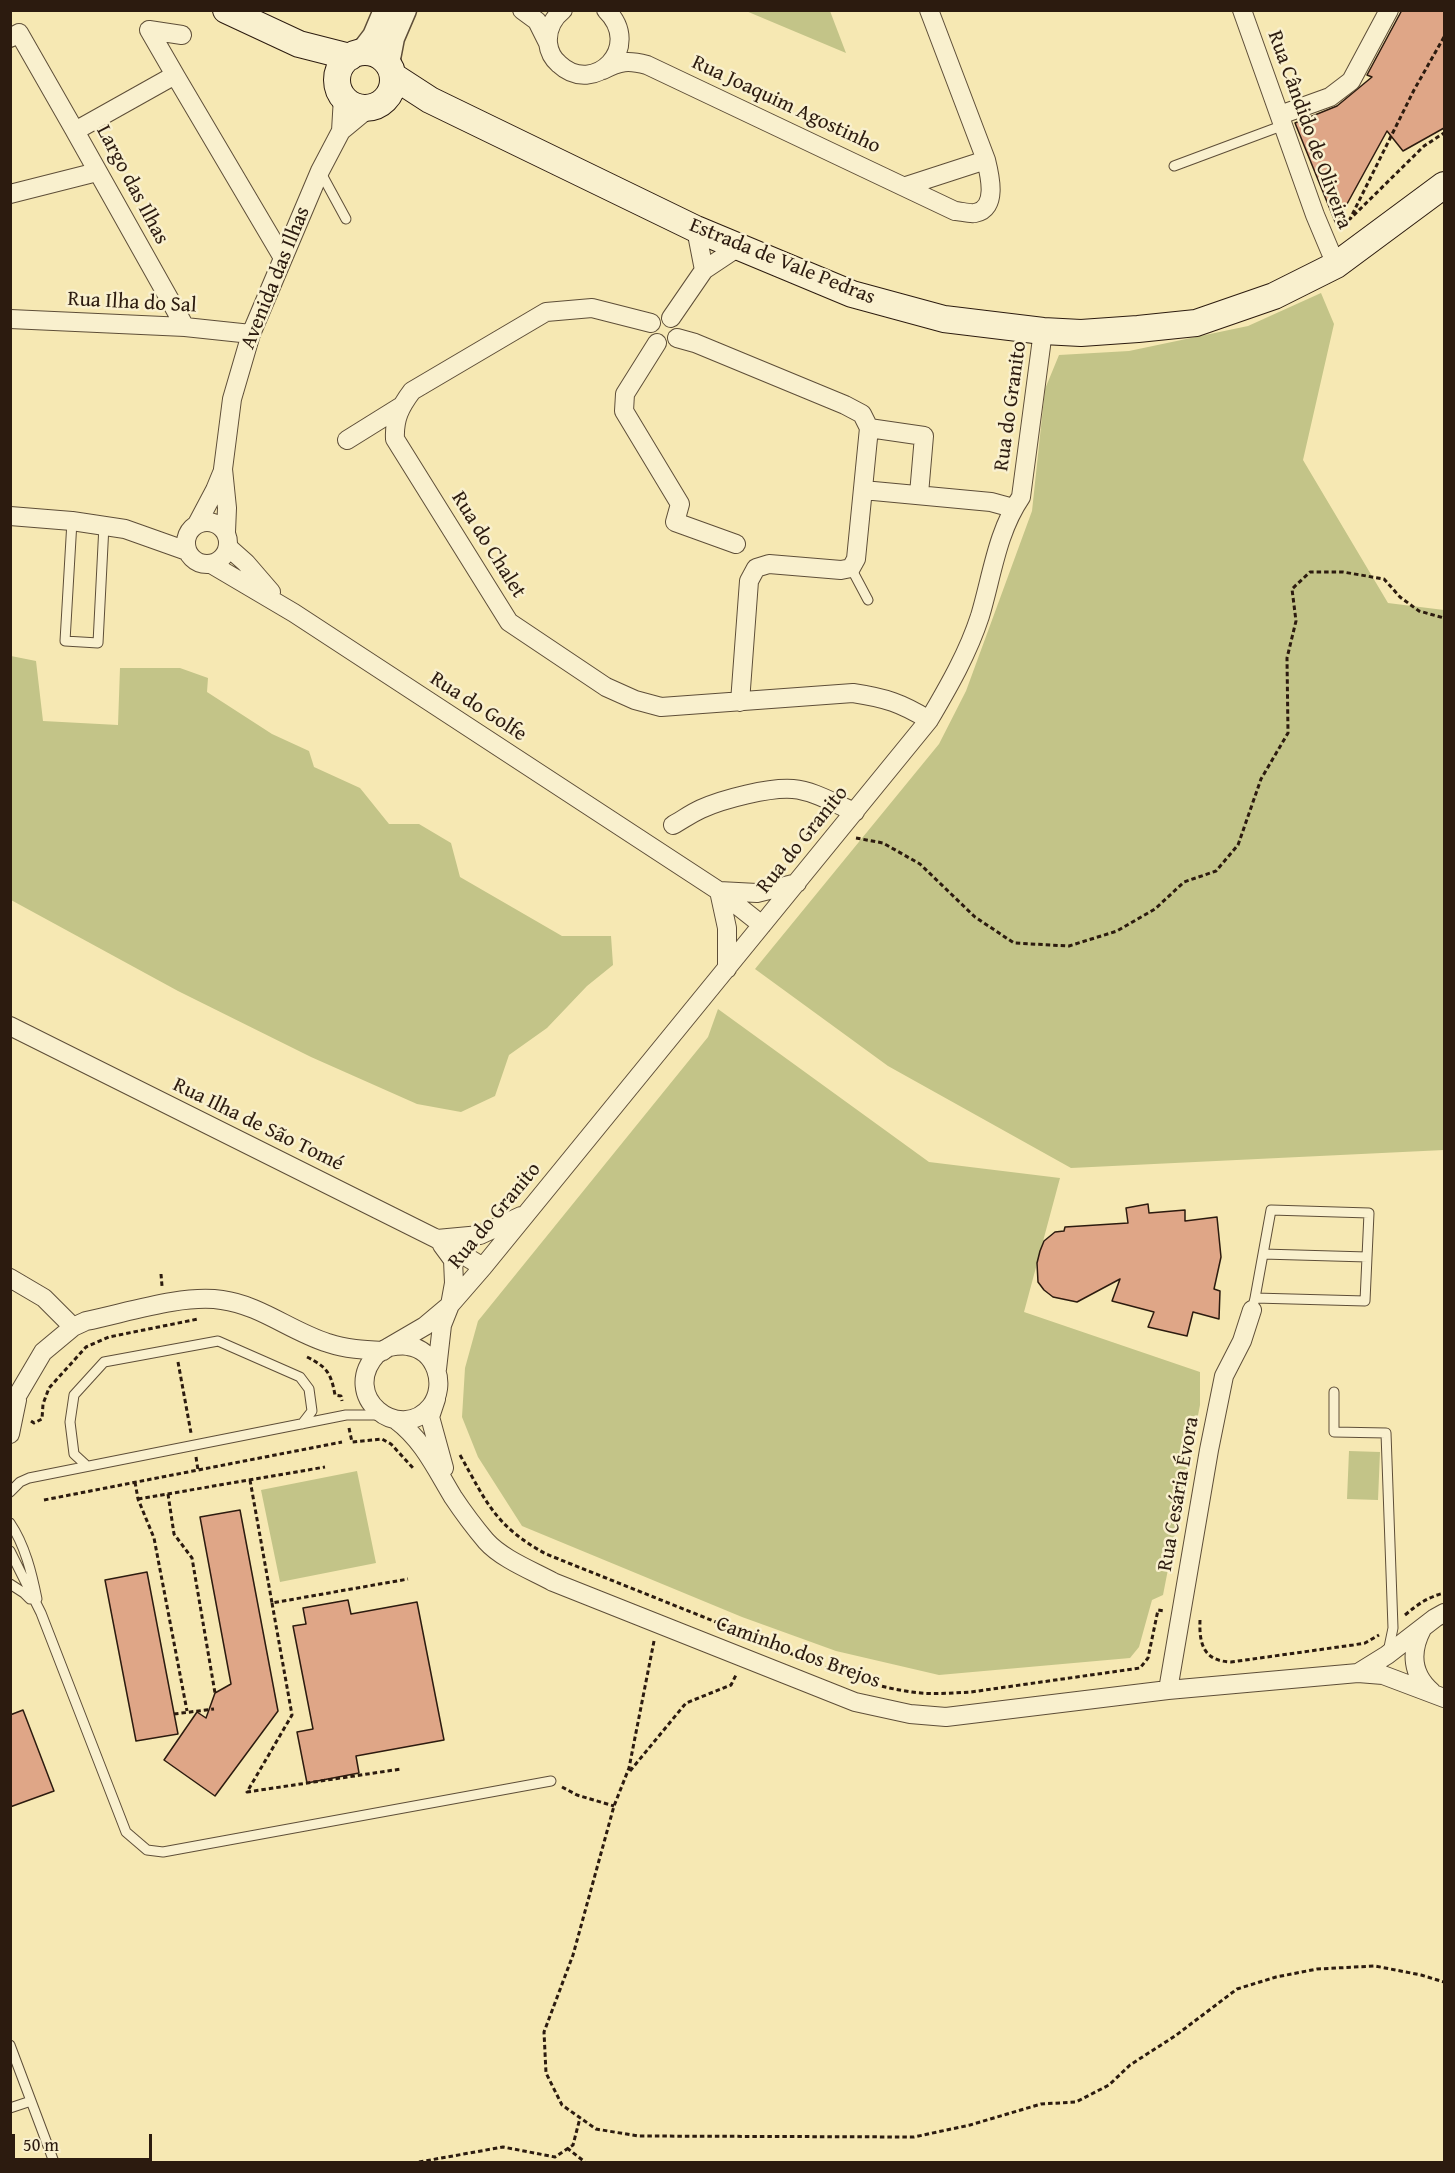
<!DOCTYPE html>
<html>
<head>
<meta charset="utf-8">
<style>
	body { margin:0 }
	#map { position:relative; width:1455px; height:2173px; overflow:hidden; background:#f6e8b3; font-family:"Gentium Book Plus",serif }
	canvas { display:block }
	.frame { position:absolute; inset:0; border:12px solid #2c1b0f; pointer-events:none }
	.scale { position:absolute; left:12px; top:2134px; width:140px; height:27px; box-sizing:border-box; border:3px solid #2c1b0f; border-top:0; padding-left:8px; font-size:18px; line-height:21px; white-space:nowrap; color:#2c1b0f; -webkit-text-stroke:4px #f9f0ce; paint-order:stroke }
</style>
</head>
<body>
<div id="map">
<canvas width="1455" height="2173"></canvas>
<div class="frame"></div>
<div class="scale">50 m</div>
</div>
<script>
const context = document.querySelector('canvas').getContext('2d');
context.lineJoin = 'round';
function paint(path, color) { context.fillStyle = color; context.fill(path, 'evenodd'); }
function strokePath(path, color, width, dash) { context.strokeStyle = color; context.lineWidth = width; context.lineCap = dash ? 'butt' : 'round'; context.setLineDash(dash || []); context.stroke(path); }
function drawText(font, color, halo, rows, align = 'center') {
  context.font = font + ' "Gentium Book Plus",serif'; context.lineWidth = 5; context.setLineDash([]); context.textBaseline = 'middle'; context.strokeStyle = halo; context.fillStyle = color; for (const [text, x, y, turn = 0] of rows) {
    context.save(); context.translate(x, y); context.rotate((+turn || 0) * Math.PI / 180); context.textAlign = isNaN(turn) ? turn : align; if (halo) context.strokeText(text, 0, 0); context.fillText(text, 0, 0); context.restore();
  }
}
paint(new Path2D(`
	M746,11H830L846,53Z
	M1321,293L1334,324L1303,460L1388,603L1444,610V1150L1071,1168L888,1066L755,969L939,744L966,691L1032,511L1045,389L1059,355L1129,351L1248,326Z
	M11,656L36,661L43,721L118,725L120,668H180L208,678L207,692L272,734L309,751L314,767L360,788L389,824H419L451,843L460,877L562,936H611L613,965L587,986L547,1028L509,1055L495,1096L461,1112L417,1104L311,1057L178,991L11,900Z
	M718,1009L929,1162L1060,1178L1024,1312L1200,1372V1405L1163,1595L1152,1600L1139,1647L1130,1658L939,1675L836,1651L742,1617L522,1526L478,1457L462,1417L465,1368L478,1321L708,1037Z
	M1349,1451L1380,1452L1378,1500L1347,1499Z
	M357,1471L376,1563L280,1582L261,1490Z`), '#c3c488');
const building = new Path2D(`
	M1402,10H1444V128L1403,151L1387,131L1336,224L1295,123L1337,106L1372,77L1367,75Z
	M1148,1204L1149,1213L1185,1210V1221L1217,1217L1221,1257L1214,1289L1220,1291L1219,1319L1193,1312L1187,1336L1148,1327L1154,1312L1112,1301L1120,1279L1077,1302L1053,1297L1044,1290L1038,1282L1037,1263L1040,1251L1044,1241L1055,1232L1064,1231L1065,1227L1128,1223L1126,1208Z
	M240,1510L278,1711L215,1796L164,1760L197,1712L206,1718L215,1693L231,1684L200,1517Z
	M147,1572L178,1734L136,1741L105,1580Z
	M348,1600L351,1614L417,1602L444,1740L356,1756L359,1773L307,1783L297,1732L313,1729L293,1626L306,1624L303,1608Z
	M23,1710L54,1791L10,1807V1715Z`);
paint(building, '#dfa687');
strokePath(building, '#2c1b0f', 1.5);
const service = new Path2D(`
	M1174,166L1284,125
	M321,173L346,219
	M72,521L65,641L98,643L104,525
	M851,568L868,600
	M1263,1254L1367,1257
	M1252,1310L1255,1298L1365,1301L1369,1213L1271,1210L1255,1298
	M1334,1392V1432L1386,1433L1393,1628L1388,1652
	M87,1466L74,1454L70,1422L74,1395L104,1362L218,1341L300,1377L309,1389L312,1411L302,1424
	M10,1492L20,1482L29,1478L346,1415H380
	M10,1523C25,1545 32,1574 37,1599
	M10,1551L41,1613L126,1832L147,1850L163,1852L551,1781
	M10,1584L24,1593L30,1599
	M10,2045L54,2162
	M10,2108L31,2101`);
const minor = new Path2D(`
	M522,10L537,21L548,43
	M563,10C553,18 547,30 548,43C549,51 553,59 559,64C594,97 644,47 606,10
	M1242,10L1315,215L1336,265
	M10,38L19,33L75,131
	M603,70C620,61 628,60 647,65L955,211C960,211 969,214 975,213C998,209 990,176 986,160L929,10
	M175,75L149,30L182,35
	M1280,115L1330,97L1351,81L1389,10
	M341,131L343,97
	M906,186L986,160
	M10,194L97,172
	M696,229L704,270
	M671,318L704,270L740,246
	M10,319L185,327L251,334
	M651,323L592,308L546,312L412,391C400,407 394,419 395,439L509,622L606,687L635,700L661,707L853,693C886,698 901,703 929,720
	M185,327L75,131L175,75L283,258
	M677,338L695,343L845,405L862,414L869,428L856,559L851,568L841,570L769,564L756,568L749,581L740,702
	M657,343L625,394L624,411L680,504L675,522L736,544
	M869,428L924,436L919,494
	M347,440L400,407
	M863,490L991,502L1013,508
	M10,516L72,521L125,529L187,551
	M186 543a21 21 0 1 1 42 0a21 21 0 1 1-42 0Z
	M197,524L215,490L222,473
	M226,532L227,508L223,469L232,399L251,334L320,171L341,131L370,107
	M228,547L246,563L271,592
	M211,564L294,613L719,891L762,925
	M673,825C682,820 692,813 701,809C723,799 770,787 793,789C815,791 835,804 855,812
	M727,969V928L719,891L757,893L797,883
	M10,1026L437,1239L483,1267
	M437,1239L480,1235L521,1216
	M10,1278L44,1298L73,1327
	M389,1347C395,1346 402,1345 408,1346C436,1350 447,1385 431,1406C400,1445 338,1396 377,1354L425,1326L450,1305L483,1267L929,720C949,686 968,653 980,616C992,576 997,532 1021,497L1043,331
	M437,1369L442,1325L450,1305L454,1283L453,1260L442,1245
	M436,1399L430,1417L444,1468
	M10,1408L43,1352L73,1327L86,1321C126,1313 182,1294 222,1300C260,1305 292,1332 328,1343C346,1349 364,1350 383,1351
	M396,1420C423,1440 436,1469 453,1497C463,1512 475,1528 486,1541C502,1559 533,1571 553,1582L855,1702L910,1714L946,1717L1168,1690L1358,1673L1383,1675L1444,1698
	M10,1434L17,1400
	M1422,1629C1410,1652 1412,1675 1432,1692
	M1358,1673L1387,1655L1435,1618L1444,1613
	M1168,1690L1209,1450L1224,1376L1242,1341L1252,1310`);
const tertiary = new Path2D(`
	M361,53L374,36L385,10
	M388,64L393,38L405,10`);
const secondary = new Path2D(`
	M226,10L299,44L350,57
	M337 80a28 28 0 1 1 56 0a28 28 0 1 1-56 0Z
	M393,76L430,100L696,229L852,294L944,319L1043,331L1081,333L1138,329L1196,323L1274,296L1336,265L1444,185`);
strokePath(service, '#5e4e38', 11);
strokePath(minor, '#5e4e38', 20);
strokePath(tertiary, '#5e4e38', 25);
strokePath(secondary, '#2c1b0f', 28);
strokePath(new Path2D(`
	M1444,37L1414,90L1350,219L1424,146L1444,133
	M856,838L883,843L920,864L975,917L1014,943L1069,946L1117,931L1155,909L1184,882L1216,871L1238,845L1261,779L1288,733L1287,658L1296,621L1292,589L1310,572H1343L1384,579L1400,597L1419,611L1444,618
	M161,1274L162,1286
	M307,1357C327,1367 331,1373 335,1395L341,1396L342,1401
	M178,1362L191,1433
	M31,1421L34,1423L42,1419L43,1404L49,1388L86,1347L109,1337L198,1319
	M349,1428L352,1442L382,1439L391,1444L414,1469
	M460,1455C487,1503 495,1526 546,1554C611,1580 676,1606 741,1632C796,1655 853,1684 912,1692C932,1695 952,1693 971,1692L1140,1668L1148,1658L1158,1610L1165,1611
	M196,1457L198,1470
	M250,1480L272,1603L408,1579
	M135,1482L138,1499L154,1538L187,1711
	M168,1494L174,1534L192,1558L215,1693
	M138,1499L325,1467
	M44,1500L342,1442
	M272,1603L292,1715L247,1792L401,1769
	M1405,1615C1418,1604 1428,1597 1444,1593
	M1200,1620C1199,1645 1204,1661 1231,1662L1353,1645L1365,1643L1379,1635
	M654,1641L629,1768L614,1806L573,1955L544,2032L546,2073L562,2105L596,2129L638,2136L914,2137L970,2125L1041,2104L1076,2102L1109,2085L1130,2065L1175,2036L1237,1989L1276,1977L1317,1969L1375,1966L1421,1975L1444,1982
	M174,1714L214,1709
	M630,1771L686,1703L731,1685L737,1673
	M562,1787L577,1795L614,1806
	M567,2148L585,2162
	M419,2162L503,2147L555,2157L573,2145L580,2118`), '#2c1b0f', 3, [4.5, 3]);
strokePath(service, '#f9f0ce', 9);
strokePath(minor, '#f9f0ce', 18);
strokePath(tertiary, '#f9f0ce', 22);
strokePath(secondary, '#f9f0ce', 26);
drawText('21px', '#2c1b0f', '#f9f0ce', [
	["Rua Joaquim Agostinho",786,105,25],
	["Rua Cândido de Oliveira",1309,130,70],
	["Largo das Ilhas",132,185,62],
	["Estrada de Vale Pedras",782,262,22],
	["Avenida das Ilhas",276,278,-68],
	["Rua Ilha do Sal",132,303,3],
	["Rua do Granito",1011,406,-82],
	["Rua do Chalet",488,545,58],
	["Rua do Golfe",478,707,33],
	["Rua do Granito",803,840,-51],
	["Rua Ilha de São Tomé",258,1125,26],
	["Rua do Granito",495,1216,-50],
	["Rua Cesária Évora",1179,1494,-80],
	["Caminho dos Brejos",798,1653,20]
]);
</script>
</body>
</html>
